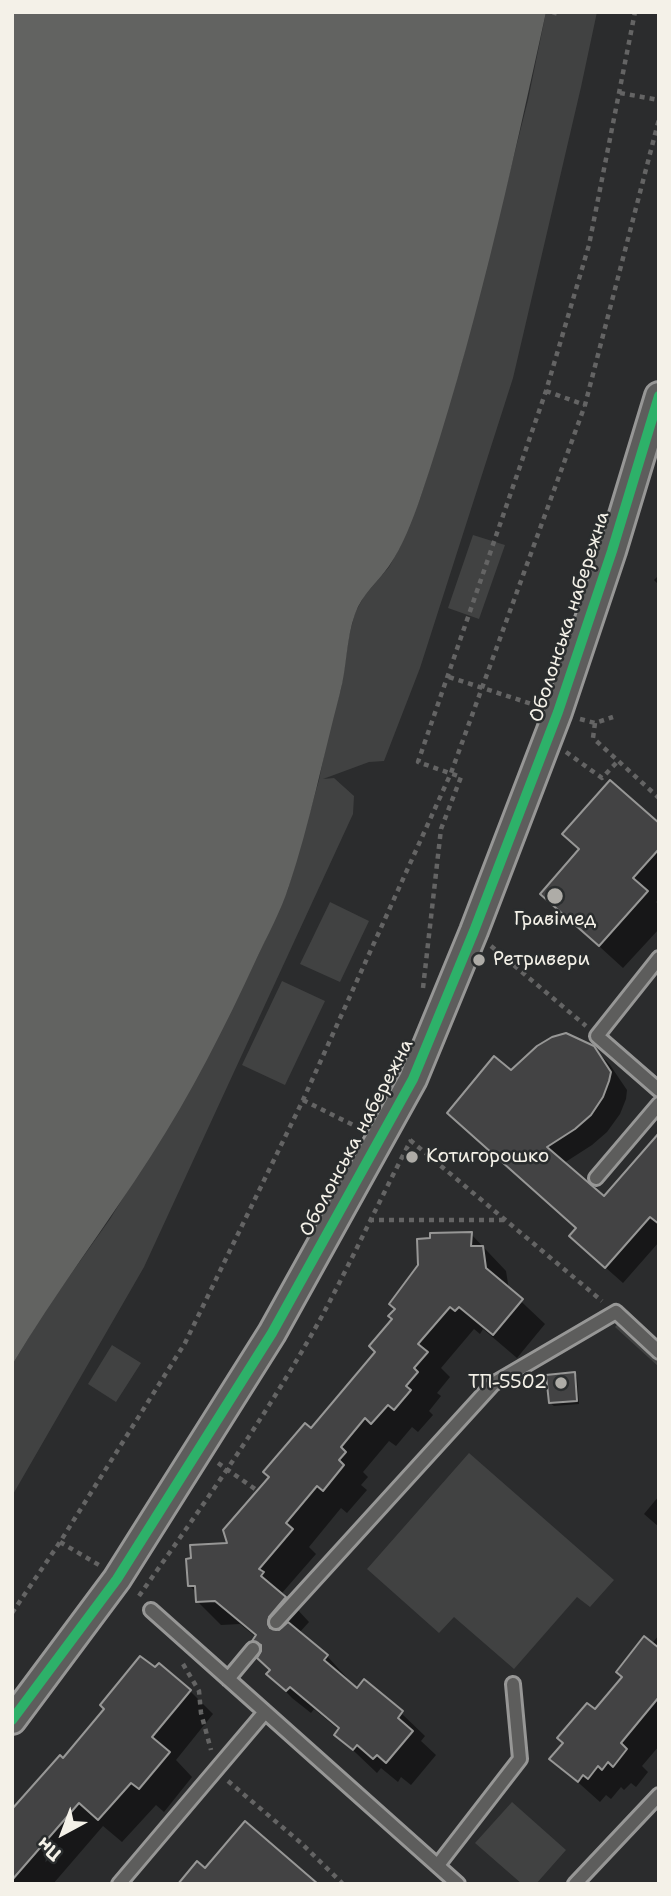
<!DOCTYPE html>
<html>
<head>
<meta charset="utf-8">
<style>
	body { margin:0 }
	#map { position:relative; width:671px; height:1896px; overflow:hidden; background:#2b2c2d; font-family:"Shantell Sans",sans-serif }
	canvas { display:block }
	.frame { position:absolute; inset:0; border:14px solid #f4f1e8; pointer-events:none }
	.north { position:absolute; left:28px; top:1798px; width:70px; height:70px; -webkit-text-stroke:5px #2a2d2e; paint-order:stroke; rotate:221deg; font-size:19px; font-weight:700; line-height:28px; text-align:center; color:#f4f1e8 }
	.north::after { content:''; display:block; margin:auto; width:24px; height:32px; background:#f4f1e8; clip-path:polygon(50% 0,100% 100%,50% 72%,0 100%) }
</style>
</head>
<body>
<div id="map">
<canvas width="671" height="1896"></canvas>
<div class="frame"></div>
<div class="north">Пн</div>
</div>
<script>
const context = document.querySelector('canvas').getContext('2d');
context.lineJoin = 'round';
function paint(path, color) { context.fillStyle = color; context.fill(path, 'evenodd'); }
function strokePath(path, color, width, dash) { context.strokeStyle = color; context.lineWidth = width; context.lineCap = dash ? 'butt' : 'round'; context.setLineDash(dash || []); context.stroke(path); }
function drawText(font, color, halo, rows, align = 'center') {
  context.font = font + ' "Shantell Sans",sans-serif'; context.lineWidth = 5; context.setLineDash([]); context.textBaseline = 'middle'; context.strokeStyle = halo; context.fillStyle = color; for (const [text, x, y, turn = 0] of rows) {
    context.save(); context.translate(x, y); context.rotate((+turn || 0) * Math.PI / 180); context.textAlign = isNaN(turn) ? turn : align; if (halo) context.strokeText(text, 0, 0); context.fillText(text, 0, 0); context.restore();
  }
}
paint(new Path2D(`
	M546,12H597L581,87L513,378L420,668L384,761L369,762L323,779L334,778L354,796L353,814L144,1267L12,1496V1365L46,1309L110,1219L189,1091L255,962L288,889L319,780L330,726L341,689L349,636L355,613L364,596L389,567L400,547L420,499L461,365L528,100Z
	M473,535L505,545L479,619L448,608Z
	M330,902L369,921L340,982L300,964Z
	M282,981L325,1001L285,1085L242,1065Z
	M620,1321L659,1356V1367L615,1327Z
	M112,1345L141,1363L116,1402L88,1384Z
	M469,1453L614,1580L590,1607L577,1597L514,1669L454,1617L439,1633L367,1569Z
	M512,1802L566,1850L536,1884H522L475,1843Z`), '#414242');
paint(new Path2D(`
	M12,12H546C510,176 474,340 420,499C412,521 403,546 389,566C378,582 362,594 355,614C346,639 347,667 340,693C323,757 310,823 289,886C281,911 267,936 256,960C225,1027 191,1094 151,1156C106,1226 55,1293 12,1365Z`), '#626361');
paint(new Path2D(`
	M659,575V585L654,580Z
	M659,825V899L656,902L659,905V929L623,968L542,894Z
	M593,1047L610,1065L627,1090L626,1099L620,1114L607,1132L592,1145L564,1163L604,1198L659,1136V1242L623,1283L588,1252L512,1072Z
	M471,1234L506,1271L509,1290L545,1324L517,1358L483,1329L480,1334L474,1329L441,1368L450,1377L437,1393L441,1396L429,1411L433,1415L418,1432L412,1427L396,1446L389,1441L363,1472L368,1477L361,1485L367,1490L347,1513L341,1508L309,1547L316,1554L282,1593L309,1622L299,1633L327,1656L358,1690L401,1713L425,1736L421,1741L436,1755L411,1785L401,1777L398,1782L381,1768L377,1773L336,1734L339,1730L314,1709L311,1713L292,1698L269,1674L272,1671L263,1649L254,1640L257,1638L240,1624L221,1625L197,1601V1593L189,1585L229,1544L311,1430Z
	M574,1374L577,1377L579,1404L554,1406L550,1403Z
	M659,1496V1527L644,1514Z
	M659,1635V1746L642,1766L648,1772L636,1787L631,1783L624,1790L621,1787L611,1799L606,1795L600,1802L552,1759L595,1712Z
	M190,1691L213,1714L176,1760L192,1777L164,1812L156,1805L122,1842L103,1826L53,1884H12V1812L64,1760Z`), '#0007');
const building = new Path2D(`
	M610,780L659,823V849L633,878L648,891L599,946L540,894L579,849L562,834Z
	M566,1033L594,1046L611,1072L609,1081L603,1097L591,1115L575,1129L547,1147L604,1196L659,1133V1224L650,1217L605,1268L569,1236L576,1228L447,1113L494,1056L511,1070L537,1046L552,1037Z
	M472,1232L471,1246H483L486,1268L523,1299L493,1335L459,1307L455,1311L450,1307L418,1344L428,1352L414,1368L418,1372L406,1386L411,1390L394,1410L388,1405L371,1424L365,1418L341,1447L346,1452L339,1460L344,1465L323,1491L317,1486L286,1523L293,1529L259,1569L264,1572L261,1576L286,1597L269,1617L268,1624L270,1628L279,1630L288,1622L328,1655L324,1660L357,1688L364,1679L403,1711L398,1718L413,1731L386,1763L377,1755L373,1759L357,1745L353,1750L334,1735L339,1728L290,1687L286,1691L266,1674L270,1670L257,1658L261,1651V1645L252,1641L256,1635L215,1601L196,1602L195,1586H188L186,1559L191,1558L190,1545L227,1543L223,1530L269,1477L263,1472L305,1423L311,1428L375,1352L369,1346L392,1319L388,1316L395,1309L389,1304L418,1265L417,1239L430,1238V1233Z
	M575,1372L577,1401L549,1403L546,1375Z
	M644,1636L659,1648V1697L621,1743L627,1749L613,1767L608,1762L602,1770L598,1766L588,1779L583,1775L578,1782L549,1759L563,1743L557,1738L587,1703L595,1709L622,1677L616,1672Z
	M140,1656L155,1667L159,1663L191,1690L152,1737L170,1752L139,1789L131,1783L98,1820L79,1803L12,1880V1809L60,1755L63,1758L104,1709L100,1705Z
	M245,1821L318,1884H178L197,1861L205,1868Z`);
paint(building, '#434344');
strokePath(building, '#979796', 2);
const lane = new Path2D(`
	M659,958L597,1036L659,1090
	M596,1178L659,1104
	M151,1610L458,1884
	M276,1622L493,1384L616,1312L659,1352
	M228,1679L253,1649
	M438,1865L520,1759L513,1684
	M119,1884L265,1712
	M575,1884L659,1795`);
const street = new Path2D(`
	M12,1720L117,1579L272,1333L413,1079L474,931L558,712L612,551L659,396`);
strokePath(lane, '#979796', 18);
strokePath(street, '#979796', 32);
strokePath(new Path2D(`
	M554,15L555,12
	M620,93L659,100
	M546,391L585,405
	M449,677L538,706
	M580,719L595,723L613,717
	M595,723L593,738L659,798
	M566,752L602,778L618,761
	M491,946L586,1026
	M423,988L441,829L461,777L418,762L546,391L589,245L635,12
	M303,1100L359,1128
	M410,1140L602,1301
	M369,1220H504
	M218,1463L255,1489
	M60,1542L99,1565
	M139,1596C203,1505 268,1414 322,1316C353,1258 380,1199 411,1140
	M12,1613L60,1542L185,1343L303,1100L451,773L585,405L659,119
	M183,1664L199,1691L201,1713L211,1750
	M228,1781L301,1843L343,1884`), '#646464', 4.5, [5, 5]);
strokePath(lane, '#5d5d5c', 12);
strokePath(street, '#5d5d5c', 26);
strokePath(new Path2D(`
	M12,1720L117,1579L272,1333L413,1079L474,931L558,712L612,551L659,396`), '#2db169', 10);
for (const [x, y, r, color] of [
	[555,896,9,"#aeaca7"],
	[479,960,7,"#aeaca7"],
	[412,1157,7,"#aeaca7"],
	[561,1383,7,"#aeaca7"]
]) { const dot = new Path2D(); dot.arc(x, y, r, 0, 2 * Math.PI); context.fillStyle = color; context.fill(dot); strokePath(dot, '#2a2d2e', 2.5); }
drawText('19px', '#f4f1e8', '#2a2d2e', [
	["Оболонська набережна",570,617,-72],
	["Оболонська набережна",357,1138,-62]
]);
drawText('19px', '#f4f1e8', '#2a2d2e', [
	["Гравімед",555,920,"center"],
	["Ретривери",493,960],
	["Котигорошко",426,1157],
	["ТП-5502",547,1383,"right"]
], 'left');
</script>
</body>
</html>
